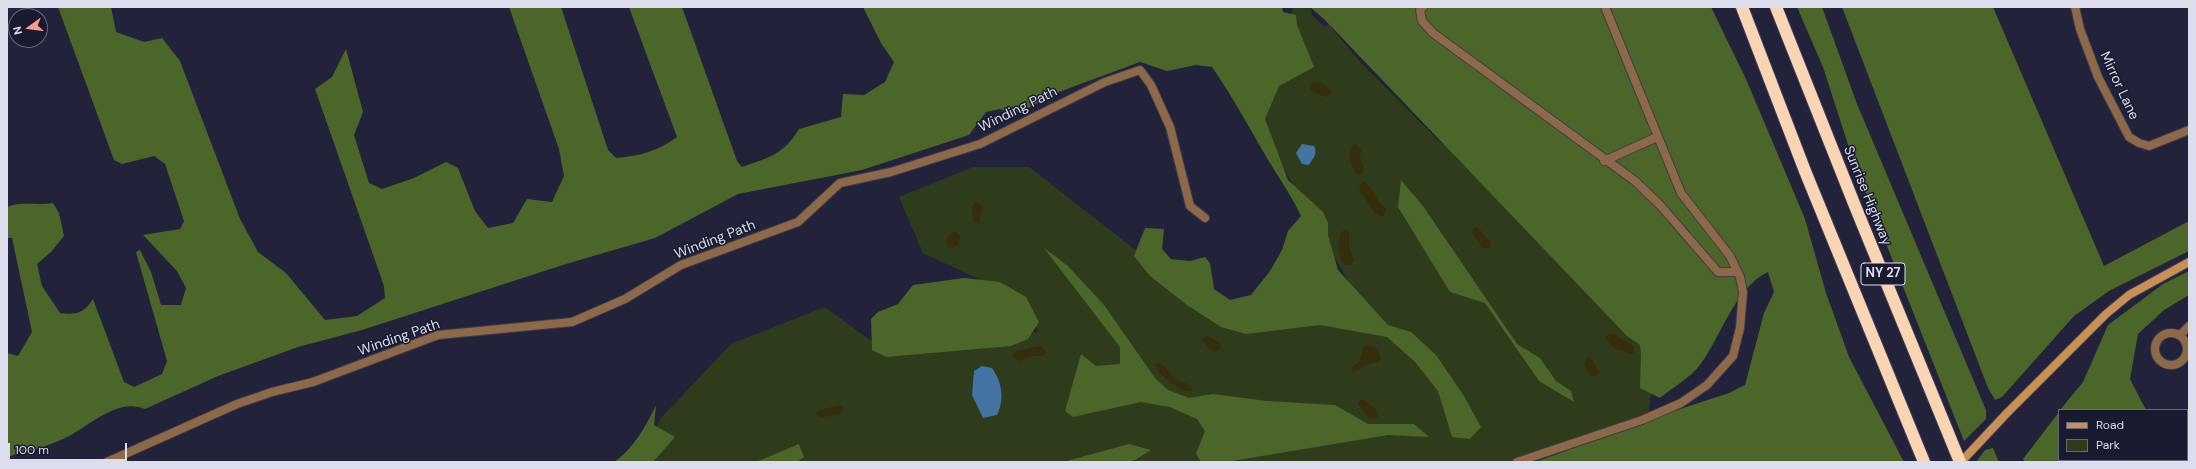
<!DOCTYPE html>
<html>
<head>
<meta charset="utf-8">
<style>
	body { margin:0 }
	#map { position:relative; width:2196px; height:469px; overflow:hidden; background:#22233a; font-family:"DM Sans",sans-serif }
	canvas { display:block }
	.frame { position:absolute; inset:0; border:8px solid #dcdeee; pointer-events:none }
	.legend { position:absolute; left:2058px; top:409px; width:130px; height:52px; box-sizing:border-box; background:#191a30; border:1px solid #67687c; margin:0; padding:5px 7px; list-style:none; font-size:12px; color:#dcdeee }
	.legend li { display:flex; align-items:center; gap:8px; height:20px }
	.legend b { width:20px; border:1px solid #67687c }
	.north { position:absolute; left:8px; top:8px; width:40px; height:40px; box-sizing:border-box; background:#191a30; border:1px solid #67687c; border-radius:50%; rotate:256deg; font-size:11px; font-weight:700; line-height:16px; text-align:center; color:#dcdeee }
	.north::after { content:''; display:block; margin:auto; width:14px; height:18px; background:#f59c91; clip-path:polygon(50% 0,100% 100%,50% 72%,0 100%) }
	.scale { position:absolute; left:8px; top:443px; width:119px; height:18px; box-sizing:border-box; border:2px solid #dcdeee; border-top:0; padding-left:5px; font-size:12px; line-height:14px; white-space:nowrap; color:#dcdeee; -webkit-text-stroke:3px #191a30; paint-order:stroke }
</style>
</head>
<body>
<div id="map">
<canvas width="2196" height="469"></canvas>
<div class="frame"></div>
<ul class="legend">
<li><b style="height:5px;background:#ca8f56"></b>Road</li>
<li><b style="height:11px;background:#2e3c1c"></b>Park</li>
</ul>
<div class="north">N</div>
<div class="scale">100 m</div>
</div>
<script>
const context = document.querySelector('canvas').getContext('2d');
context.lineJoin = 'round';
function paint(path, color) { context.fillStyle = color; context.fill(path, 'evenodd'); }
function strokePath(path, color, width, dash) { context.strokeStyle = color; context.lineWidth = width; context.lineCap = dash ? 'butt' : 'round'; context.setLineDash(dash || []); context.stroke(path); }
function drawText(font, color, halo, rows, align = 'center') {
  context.font = font + ' "DM Sans",sans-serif'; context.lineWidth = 3; context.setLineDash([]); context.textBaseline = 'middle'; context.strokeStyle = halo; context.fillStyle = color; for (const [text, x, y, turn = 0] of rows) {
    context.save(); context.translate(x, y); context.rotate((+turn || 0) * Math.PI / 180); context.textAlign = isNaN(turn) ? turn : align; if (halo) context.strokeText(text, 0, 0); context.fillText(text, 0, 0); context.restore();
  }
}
paint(new Path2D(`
	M1293,7H1309L1312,11L1311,14L1324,27L1329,25L1361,63L1440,142L1448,147L1457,159L1656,356L1647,424L1604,447L1560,453L1536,462H639L661,418L731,344L825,307L878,346L1039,332L1017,297L923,253L899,197L973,167H1029L1233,326L1363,307L1258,123Z`), '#2e3c1c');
paint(new Path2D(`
	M58,7H111L116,32L144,42L162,38L180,61L240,219L258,252L286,273L325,320L357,316L385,298L384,286L315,89L332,77L346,49L363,112L354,135L369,183L382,189L414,178L446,162L458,168L475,211L488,228L513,223L527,199L552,202L564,176L559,149L509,7H561L608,150L616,158C640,156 658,151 677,137L629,7H682L737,161L742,167C770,157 783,155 799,129L841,117L843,94L864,95L885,82L894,62L881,43L863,7H1282L1283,12L1296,15L1297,25L1314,67L1279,86L1265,119L1288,180L1323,212L1328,223V235L1338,270L1388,325L1411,332L1436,355L1464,396L1481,427L1470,439L1452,437L1438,391L1415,362L1387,337L1320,325L1246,334L1221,327L1187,305L1150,276L1134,256L1145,228L1164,229L1162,249L1171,259L1190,261L1205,257L1210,263L1214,289L1230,300L1251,295L1270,271L1282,250L1288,231L1301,216C1293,199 1283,184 1273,168C1253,135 1235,100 1212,67L1196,65L1167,71L1140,62L1059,92L1020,112H1009L1000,109L986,112L969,135L862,170L738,194L655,238L566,264L362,330L298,347L218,376L145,409C116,397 88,428 63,439C46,447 25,452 7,457V353L18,356L32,332L12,238H7V207C22,201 37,206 53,203L59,213L64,236L51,252L37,264L42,286L60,313C77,315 84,313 93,299L124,382L134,387L162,374L167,361L136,252L140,250L151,272L161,305H181L186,288L177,271L143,235L180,229L184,221L165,164L154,156L122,164L114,160Z
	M1310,7H1711L1746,79L1805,219L1826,293L1849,357L1904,462H1536L1671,412L1729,393L1745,385L1764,313L1774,292L1768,272C1735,287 1721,337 1700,365C1692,376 1671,389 1660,398L1640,388L1641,355L1640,345L1627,336L1324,19Z
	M1797,7H1822L1857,104L1986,410V419L1964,441L1853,160L1823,67Z
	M1842,7H1993L2104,266L2189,221V251L2109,291L2074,316L2002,397L1995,400L1988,388Z
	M1401,180L1423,206L1517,344L1540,358L1556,381L1571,391L1574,402L1539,381L1485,303L1450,292L1398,207Z
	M1044,248L1068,266L1104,305L1155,378L1168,390L1189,398L1213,394L1267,401L1335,405L1368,424H1414L1429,437L1388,435L1226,462H1201L1196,454L1205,431L1197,419L1170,407L1141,402L1073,417L1065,411L1081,354L1096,366L1120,364V347Z
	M2189,271V295L2164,310L2138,334L2130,379L2146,410H2060L2083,382L2108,325L2163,284Z
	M964,278L1000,282L1026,297L1039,322L1028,339L1011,346L886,357L872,350L871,319L878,312L898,304L913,285Z
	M656,406L654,425L675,437L653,462H614C635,447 644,428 656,406Z
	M2059,412V460H2172L2173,462H2025L2023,459Z
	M799,444L804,457L797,462H756Z
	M1129,444L1151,450L1135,460L1127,462H1063Z
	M1993,448L1999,462H1976L1985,450Z`), '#4c6529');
paint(new Path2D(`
	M1316,82L1325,85L1331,93L1329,96L1326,97L1310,90L1311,83Z
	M1355,144L1361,149L1360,159L1364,167L1362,173L1358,174C1351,171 1348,152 1352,145Z
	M1363,181C1373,186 1376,202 1386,209L1384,216H1380L1375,213L1360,191L1359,186Z
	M976,202L983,206L979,224L974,221L972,206Z
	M1474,227L1479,229L1490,241L1489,248H1483L1472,233Z
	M1345,229L1349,233V248L1354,260L1349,265H1345C1338,257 1335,237 1345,229Z
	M956,232L960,236L959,244L953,248H948L946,243L950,233Z
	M1609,334H1614L1634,347V353L1630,354L1614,348L1605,338Z
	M1206,335L1220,343L1221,349L1215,352L1209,349L1202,339Z
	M1042,346L1046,352L1043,356H1033L1020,361L1011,356L1015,351Z
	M1367,346L1377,348L1381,359L1378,362L1368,364L1353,373L1351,368L1360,361L1363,348Z
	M1589,357L1593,360L1599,372L1596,376H1590L1584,364L1586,358Z
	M1158,363C1166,365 1167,371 1172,376C1178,382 1187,382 1192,387V391C1183,395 1155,372 1155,364Z
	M1362,399L1376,409L1378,417L1370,419C1365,415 1363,409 1358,404L1359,401Z
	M840,405L844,408L839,415L820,417L816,415L817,411Z`), '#352d0c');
paint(new Path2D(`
	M1302,144L1314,146C1318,154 1313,158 1309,165L1302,164L1296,153Z
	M982,366L992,368C1002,382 1005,399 997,415L983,418L972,395L974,371Z`), '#4374a3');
const minor = new Path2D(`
	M1423,7L1420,10L1422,21L1433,33L1635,181L1660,205L1718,272H1737
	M2075,7L2080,29L2098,77L2129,137L2139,143L2149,146L2189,130
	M1604,161L1657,137
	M2155 349a16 16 0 1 1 32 0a16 16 0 1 1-32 0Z
	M2180,335L2189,326
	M107,462L237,404L272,392L313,382L438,335L572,322L625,299L681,265L798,222L840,183L891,172L980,144L1105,82L1140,70L1151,85L1170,127L1190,206L1205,218
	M1517,462L1642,420L1681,403L1707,385L1733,356L1740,328L1743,292L1740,277L1730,256L1681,193L1605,7`);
const secondary = new Path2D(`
	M1961,462L2007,413L2106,314L2129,295L2189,262`);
const motorway = new Path2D(`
	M1742,7L1805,171L1924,462
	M1776,7L1855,206L1960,462`);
strokePath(minor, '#3c3d53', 10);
strokePath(secondary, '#3c3d53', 10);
strokePath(motorway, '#3c3d53', 14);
strokePath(minor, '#8e6947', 8);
strokePath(secondary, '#ca8f56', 8);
strokePath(motorway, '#fad5b4', 12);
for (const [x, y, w] of [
	[1883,274,44]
]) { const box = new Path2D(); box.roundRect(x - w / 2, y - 11, w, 22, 3); context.fillStyle = '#191a30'; context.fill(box); strokePath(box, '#dcdeee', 1); }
drawText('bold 13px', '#dcdeee', null, [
	["NY 27",1883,274]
]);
drawText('14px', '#dcdeee', '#191a30', [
	["Mirror Lane",2119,86,65],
	["Winding Path",1018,110,-26],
	["Sunrise Highway",1867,196,68],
	["Winding Path",715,240,-21],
	["Winding Path",399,338,-19]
]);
</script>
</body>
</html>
